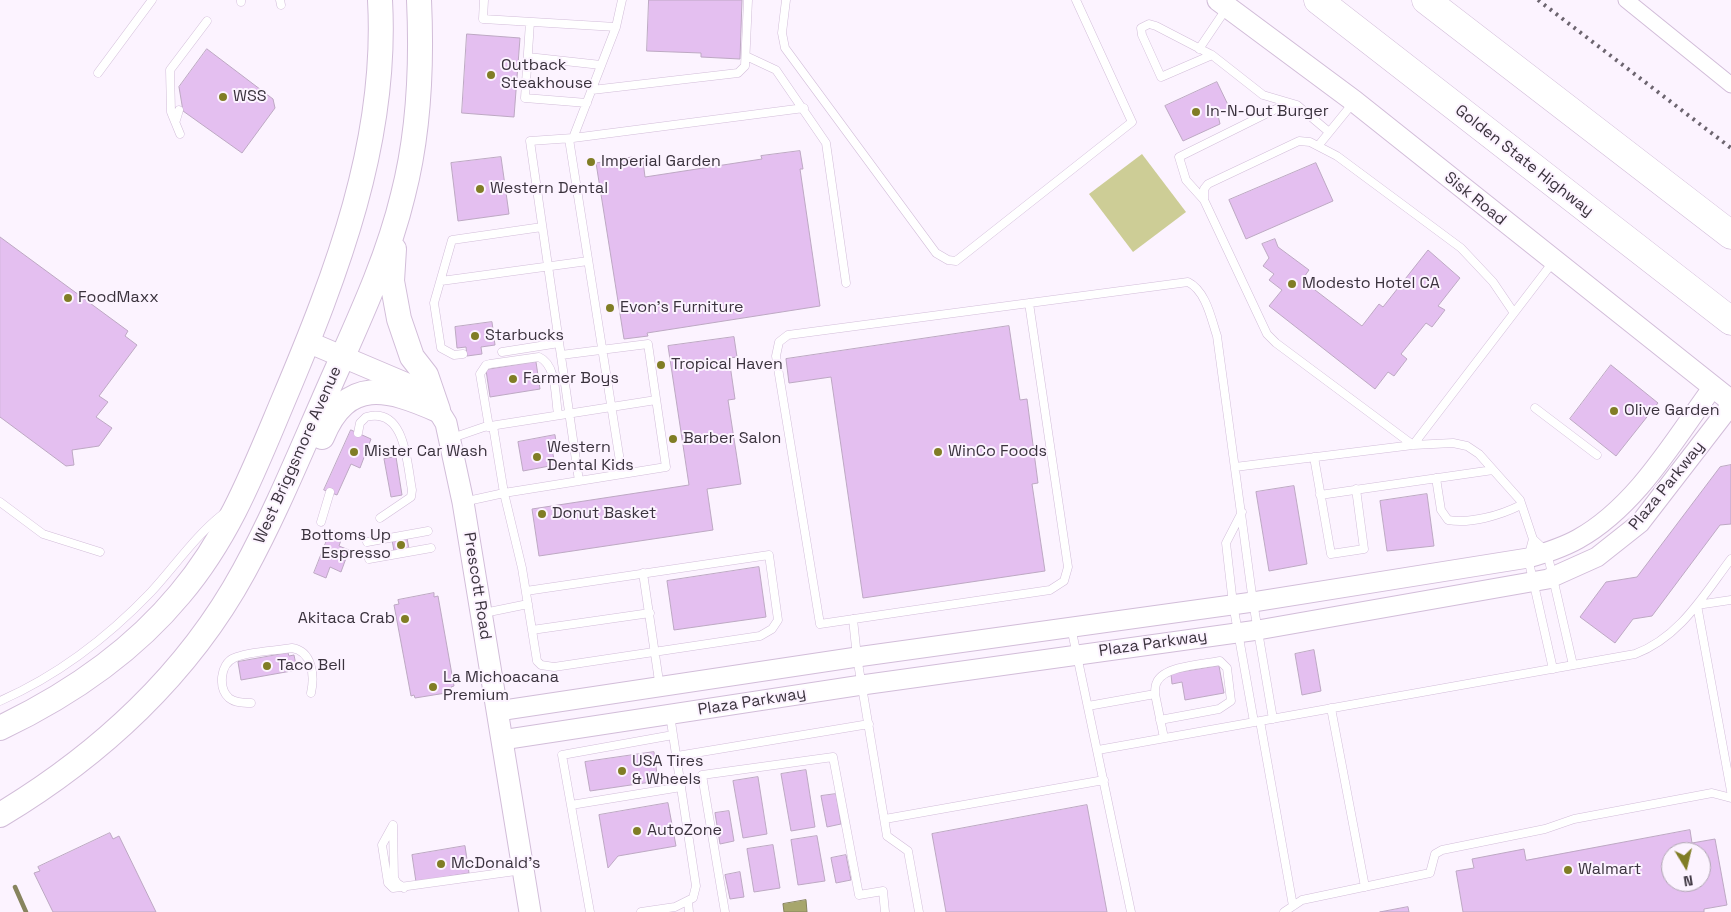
<!DOCTYPE html>
<html>
<head>
<meta charset="utf-8">
<style>
	body { margin:0 }
	#map { position:relative; width:1731px; height:912px; overflow:hidden; background:#fcf3ff; font-family:"Space Grotesk",sans-serif }
	canvas { display:block }
	.north { position:absolute; left:1661px; top:842px; width:50px; height:50px; box-sizing:border-box; background:#fcf3ff; border:1px solid #afa6b2; border-radius:50%; rotate:171deg; font-size:14px; font-weight:700; line-height:20px; text-align:center; color:#3b333e }
	.north::after { content:''; display:block; margin:auto; width:18px; height:22px; background:#807d25; clip-path:polygon(50% 0,100% 100%,50% 72%,0 100%) }
</style>
</head>
<body>
<div id="map">
<canvas width="1731" height="912"></canvas>
<div class="north">N</div>
</div>
<script>
const context = document.querySelector('canvas').getContext('2d');
context.lineJoin = 'round';
function paint(path, color) { context.fillStyle = color; context.fill(path, 'evenodd'); }
function strokePath(path, color, width, dash) { context.strokeStyle = color; context.lineWidth = width; context.lineCap = dash ? 'butt' : 'round'; context.setLineDash(dash || []); context.stroke(path); }
function drawText(font, color, halo, rows, align = 'center') {
  context.font = font + ' "Space Grotesk",sans-serif'; context.lineWidth = 4; context.setLineDash([]); context.textBaseline = 'middle'; context.strokeStyle = halo; context.fillStyle = color; for (const [text, x, y, turn = 0] of rows) {
    context.save(); context.translate(x, y); context.rotate((+turn || 0) * Math.PI / 180); context.textAlign = isNaN(turn) ? turn : align; if (halo) context.strokeText(text, 0, 0); context.fillText(text, 0, 0); context.restore();
  }
}
paint(new Path2D(`
	M1142,154L1186,212L1133,252L1089,194Z`), '#cdcd96');
const water = new Path2D(`
	M806,900L807,912H784L783,904Z`);
paint(water, '#a7a66c');
strokePath(water, '#87845e', 1);
strokePath(new Path2D(`
	M15,887L26,912`), '#87845e', 4.5);
const building = new Path2D(`
	M649,0H742L740,59L701,57V53L647,51Z
	M467,34L520,38L514,117L462,113Z
	M207,49L273,99L275,108L242,153L183,111L179,87Z
	M1217,82L1230,109L1218,115L1220,124L1183,141L1165,106Z
	M800,151L803,169H800L820,306L647,333L648,336L624,339L596,163L632,157L633,163L643,161L645,177L762,159L761,156Z
	M501,157L509,214L458,221L451,163Z
	M1316,163L1333,201L1246,239L1229,200Z
	M0,237L128,331L125,336L137,345L99,396L108,402L96,417L112,428L99,446L72,450L74,465L66,466L0,417Z
	M1275,239L1278,247L1309,270L1302,280L1362,326L1379,304L1383,307L1428,250L1460,278L1438,306L1445,310L1432,327L1426,323L1401,354L1407,359L1394,376L1388,372L1375,389L1269,306L1282,290L1269,280L1274,274L1263,266L1269,258L1262,244Z
	M492,322L495,345L481,347L482,354L467,356L466,347L457,348L455,327Z
	M1009,326L1020,400L1027,399L1038,483L1032,484L1045,571L863,598L831,377L789,383L786,359Z
	M734,337L737,357L729,358L735,399L728,400L741,484L707,489L713,530L539,556L532,509L689,485L668,346Z
	M536,362L540,389L490,397L486,370Z
	M1611,365L1658,403L1616,456L1570,419Z
	M351,430L371,439L360,468L351,464L337,495L324,490Z
	M555,435L557,448L552,449L555,465L523,471L518,442Z
	M396,457L402,495L391,497L384,459Z
	M1731,465V524L1720,525L1652,616L1633,619L1615,643L1580,617L1606,582L1637,577L1720,467Z
	M1294,486L1307,564L1269,571L1256,492Z
	M1427,494L1434,546L1387,551L1380,501Z
	M331,530L343,534L339,546L349,550L341,572L330,567L326,578L314,573Z
	M407,538L409,549L394,551L392,540Z
	M759,567L766,617L674,630L667,581Z
	M434,593V597L438,596L454,686L451,687L452,692L415,698L414,695L411,696L394,605L399,604L398,600Z
	M1314,650L1321,691L1302,695L1295,654Z
	M288,653L289,656L294,655L297,670L241,680L238,662Z
	M1219,666L1224,693L1185,700L1182,682L1172,684L1171,674Z
	M654,752L658,781L590,791L585,762Z
	M806,770L815,827L791,831L781,774Z
	M758,777L767,834L743,838L733,781Z
	M836,794L841,824L827,827L821,796Z
	M668,803L676,846L618,856L608,868L599,815Z
	M1087,805L1107,912H946L932,834Z
	M729,811L734,841L720,844L715,813Z
	M1690,830L1692,843L1715,839L1727,905L1704,909V912H1463L1456,871L1474,868L1472,859L1524,849L1526,860ZM1671,852H1701V882H1671Z
	M110,833L113,839L119,836L156,912H53L34,873L40,871L38,867Z
	M817,836L825,881L798,885L791,840Z
	M773,845L780,888L754,892L747,849Z
	M465,846L469,873L416,882L412,855Z
	M846,855L851,880L836,883L831,858Z
	M740,872L744,897L730,899L725,875Z
	M1408,907L1409,912H1380Z`);
paint(building, '#e4bff0');
strokePath(building, '#bda8c3', 1);
const service = new Path2D(`
	M241,0V2
	M280,0L281,5
	M484,0L483,19L616,27
	M786,0L782,33L785,48L936,253L948,260L956,261L1132,122L1076,0
	M530,22L525,98L587,103
	M1199,49L1226,9
	M1212,55L1161,77L1142,35L1141,28L1149,24L1156,26L1212,55L1263,95L1297,105L1329,132
	M746,56L776,70L826,143L846,283
	M528,57L601,65
	M98,73L152,0
	M592,90L738,73L745,66L748,0
	M1288,103L1179,157L1186,180L1204,200L1267,334L1276,343L1413,445L1553,262
	M176,120L179,110
	M180,134L171,112L170,70L207,21
	M573,138L616,27L622,0
	M569,139L622,474
	M1318,146L1353,103
	M1204,200V189L1208,184L1299,141L1310,142L1337,156L1461,248L1493,282L1514,313
	M441,281L588,261
	M1029,303L1068,567L1064,581L1050,590L820,624L776,356L779,342L788,335L1188,282C1206,291 1211,318 1217,336L1253,602L1273,719
	M502,352L559,343
	M463,354L454,355L441,348L434,303L452,240L542,227
	M1535,408L1597,455
	M493,426L504,493L522,568L537,661L541,665L554,667L760,636L772,629L778,620L769,555L526,591
	M489,427L480,374L486,365L490,364L539,357C557,365 555,397 558,414
	M358,433L360,423L366,417C406,406 407,465 412,490L411,497L380,518
	M452,438L484,427L656,400
	M1314,457L1331,554L1364,549L1356,489
	M1235,467L1413,445L1453,443L1467,446L1479,454L1520,500L1533,539L1547,552L1573,665
	M1436,478L1441,510L1448,520C1471,524 1501,515 1521,505
	M579,481L530,141L573,138L804,108
	M1320,495L1493,470
	M0,502L43,534L100,552
	M463,502L504,493L666,467L648,344L561,355
	M1242,512L1226,543L1233,604L1254,722
	M321,522L330,492
	M1533,539L1528,558L1553,669
	M367,542L428,531
	M369,559L431,548
	M643,573L660,688
	M1731,600L1697,605L1731,791
	M484,613L528,604
	M853,619L857,657L887,836L908,851L919,912
	M1071,627L1131,912
	M532,630L650,613
	M1155,694C1155,690 1155,685 1157,682C1164,666 1204,664 1220,661L1227,668L1231,701L1219,709L1160,720
	M0,701C57,676 108,637 151,592C175,566 195,536 223,514
	M251,703C244,703 235,703 229,698C218,688 220,664 234,658C249,651 276,651 292,648C312,651 315,675 311,693
	M1088,706L1155,694L1164,738
	M1331,708L1365,887
	M1260,721L1293,906
	M1098,750L1635,654C1680,637 1703,596 1731,559
	M677,756L869,724
	M571,805L681,787
	M885,819L1104,780
	M393,825L382,845L388,883L393,888L523,870
	M393,825L394,878L397,883L404,888
	M688,901L689,912
	M590,912L562,755L673,735
	M641,912L675,907L693,898L696,886L670,715
	M725,912L702,775L833,757L859,895L883,891L885,912
	M1284,912L1302,900L1430,873L1435,854L1442,850L1545,829L1574,819L1712,793L1731,798`);
const minor = new Path2D(`
	M1626,0L1731,85`);
const tertiary = new Path2D(`
	M498,711L857,657L1253,602L1528,558C1545,553 1562,548 1578,539C1637,506 1674,440 1713,387
	M502,740L862,685L1258,630L1548,579L1597,557L1640,523L1731,405`);
const secondary = new Path2D(`
	M1218,0L1354,101L1731,401
	M308,342L407,384L438,410L446,423L463,502L530,912`);
const primary = new Path2D(`
	M394,249L392,281L399,319L412,357L426,375L438,410
	M322,437C347,376 388,388 438,410
	M0,728C67,696 132,652 180,594C229,536 254,470 283,401C337,273 388,141 380,0
	M0,815C100,755 188,674 244,571C274,516 298,458 323,401C352,334 386,266 403,195C419,133 422,64 419,0`);
const motorway = new Path2D(`
	M1318,0L1731,321
	M1426,0L1731,235`);
strokePath(service, '#d2bdd9', 9);
strokePath(minor, '#d2bdd9', 17);
strokePath(tertiary, '#d2bdd9', 21);
strokePath(secondary, '#d2bdd9', 23);
strokePath(primary, '#d2bdd9', 26);
strokePath(motorway, '#d2bdd9', 29);
strokePath(service, '#fff', 8);
strokePath(minor, '#fff', 15);
strokePath(tertiary, '#fff', 19);
strokePath(secondary, '#fff', 21);
strokePath(primary, '#fff', 24);
strokePath(motorway, '#fff', 28);
strokePath(new Path2D(`
	M1538,0L1731,148`), '#6c646f', 4, [2.5, 5]);
for (const [x, y, r, color] of [
	[491,75,5,"#807d25"],
	[223,97,5,"#807d25"],
	[1196,112,5,"#807d25"],
	[591,162,5,"#807d25"],
	[480,189,5,"#807d25"],
	[1292,284,5,"#807d25"],
	[68,298,5,"#807d25"],
	[610,308,5,"#807d25"],
	[475,336,5,"#807d25"],
	[661,365,5,"#807d25"],
	[513,379,5,"#807d25"],
	[1614,411,5,"#807d25"],
	[673,439,5,"#807d25"],
	[354,452,5,"#807d25"],
	[938,452,5,"#807d25"],
	[537,457,5,"#807d25"],
	[542,514,5,"#807d25"],
	[401,545,5,"#807d25"],
	[405,619,5,"#807d25"],
	[267,666,5,"#807d25"],
	[433,687,5,"#807d25"],
	[622,771,5,"#807d25"],
	[637,831,5,"#807d25"],
	[441,864,5,"#807d25"],
	[1568,870,5,"#807d25"]
]) { const dot = new Path2D(); dot.arc(x, y, r, 0, 2 * Math.PI); context.fillStyle = color; context.fill(dot); strokePath(dot, '#fcf3ff', 2); }
drawText('16px', '#3b333e', '#fcf3ff', [
	["Outback",501,66],
	["Steakhouse",501,84],
	["WSS",233,97],
	["In-N-Out Burger",1206,112],
	["Imperial Garden",601,162],
	["Western Dental",490,189],
	["Modesto Hotel CA",1302,284],
	["FoodMaxx",78,298],
	["Evon's Furniture",620,308],
	["Starbucks",485,336],
	["Tropical Haven",671,365],
	["Farmer Boys",523,379],
	["Olive Garden",1624,411],
	["Barber Salon",683,439],
	["Western",547,448],
	["Dental Kids",547,466],
	["Mister Car Wash",364,452],
	["WinCo Foods",948,452],
	["Donut Basket",552,514],
	["Bottoms Up",391,536,"right"],
	["Espresso",391,554,"right"],
	["Akitaca Crab",395,619,"right"],
	["Taco Bell",277,666],
	["La Michoacana",443,678],
	["Premium",443,696],
	["USA Tires",632,762],
	["& Wheels",632,780],
	["AutoZone",647,831],
	["McDonald's",451,864],
	["Walmart",1578,870]
], 'left');
drawText('16px', '#3b333e', '#fcf3ff', [
	["Golden State Highway",1524,161,38],
	["Sisk Road",1475,199,39],
	["West Briggsmore Avenue",298,455,-66],
	["Plaza Parkway",1667,486,-51],
	["Prescott Road",477,586,81],
	["Plaza Parkway",1153,644,-8],
	["Plaza Parkway",752,702,-9]
]);
</script>
</body>
</html>
